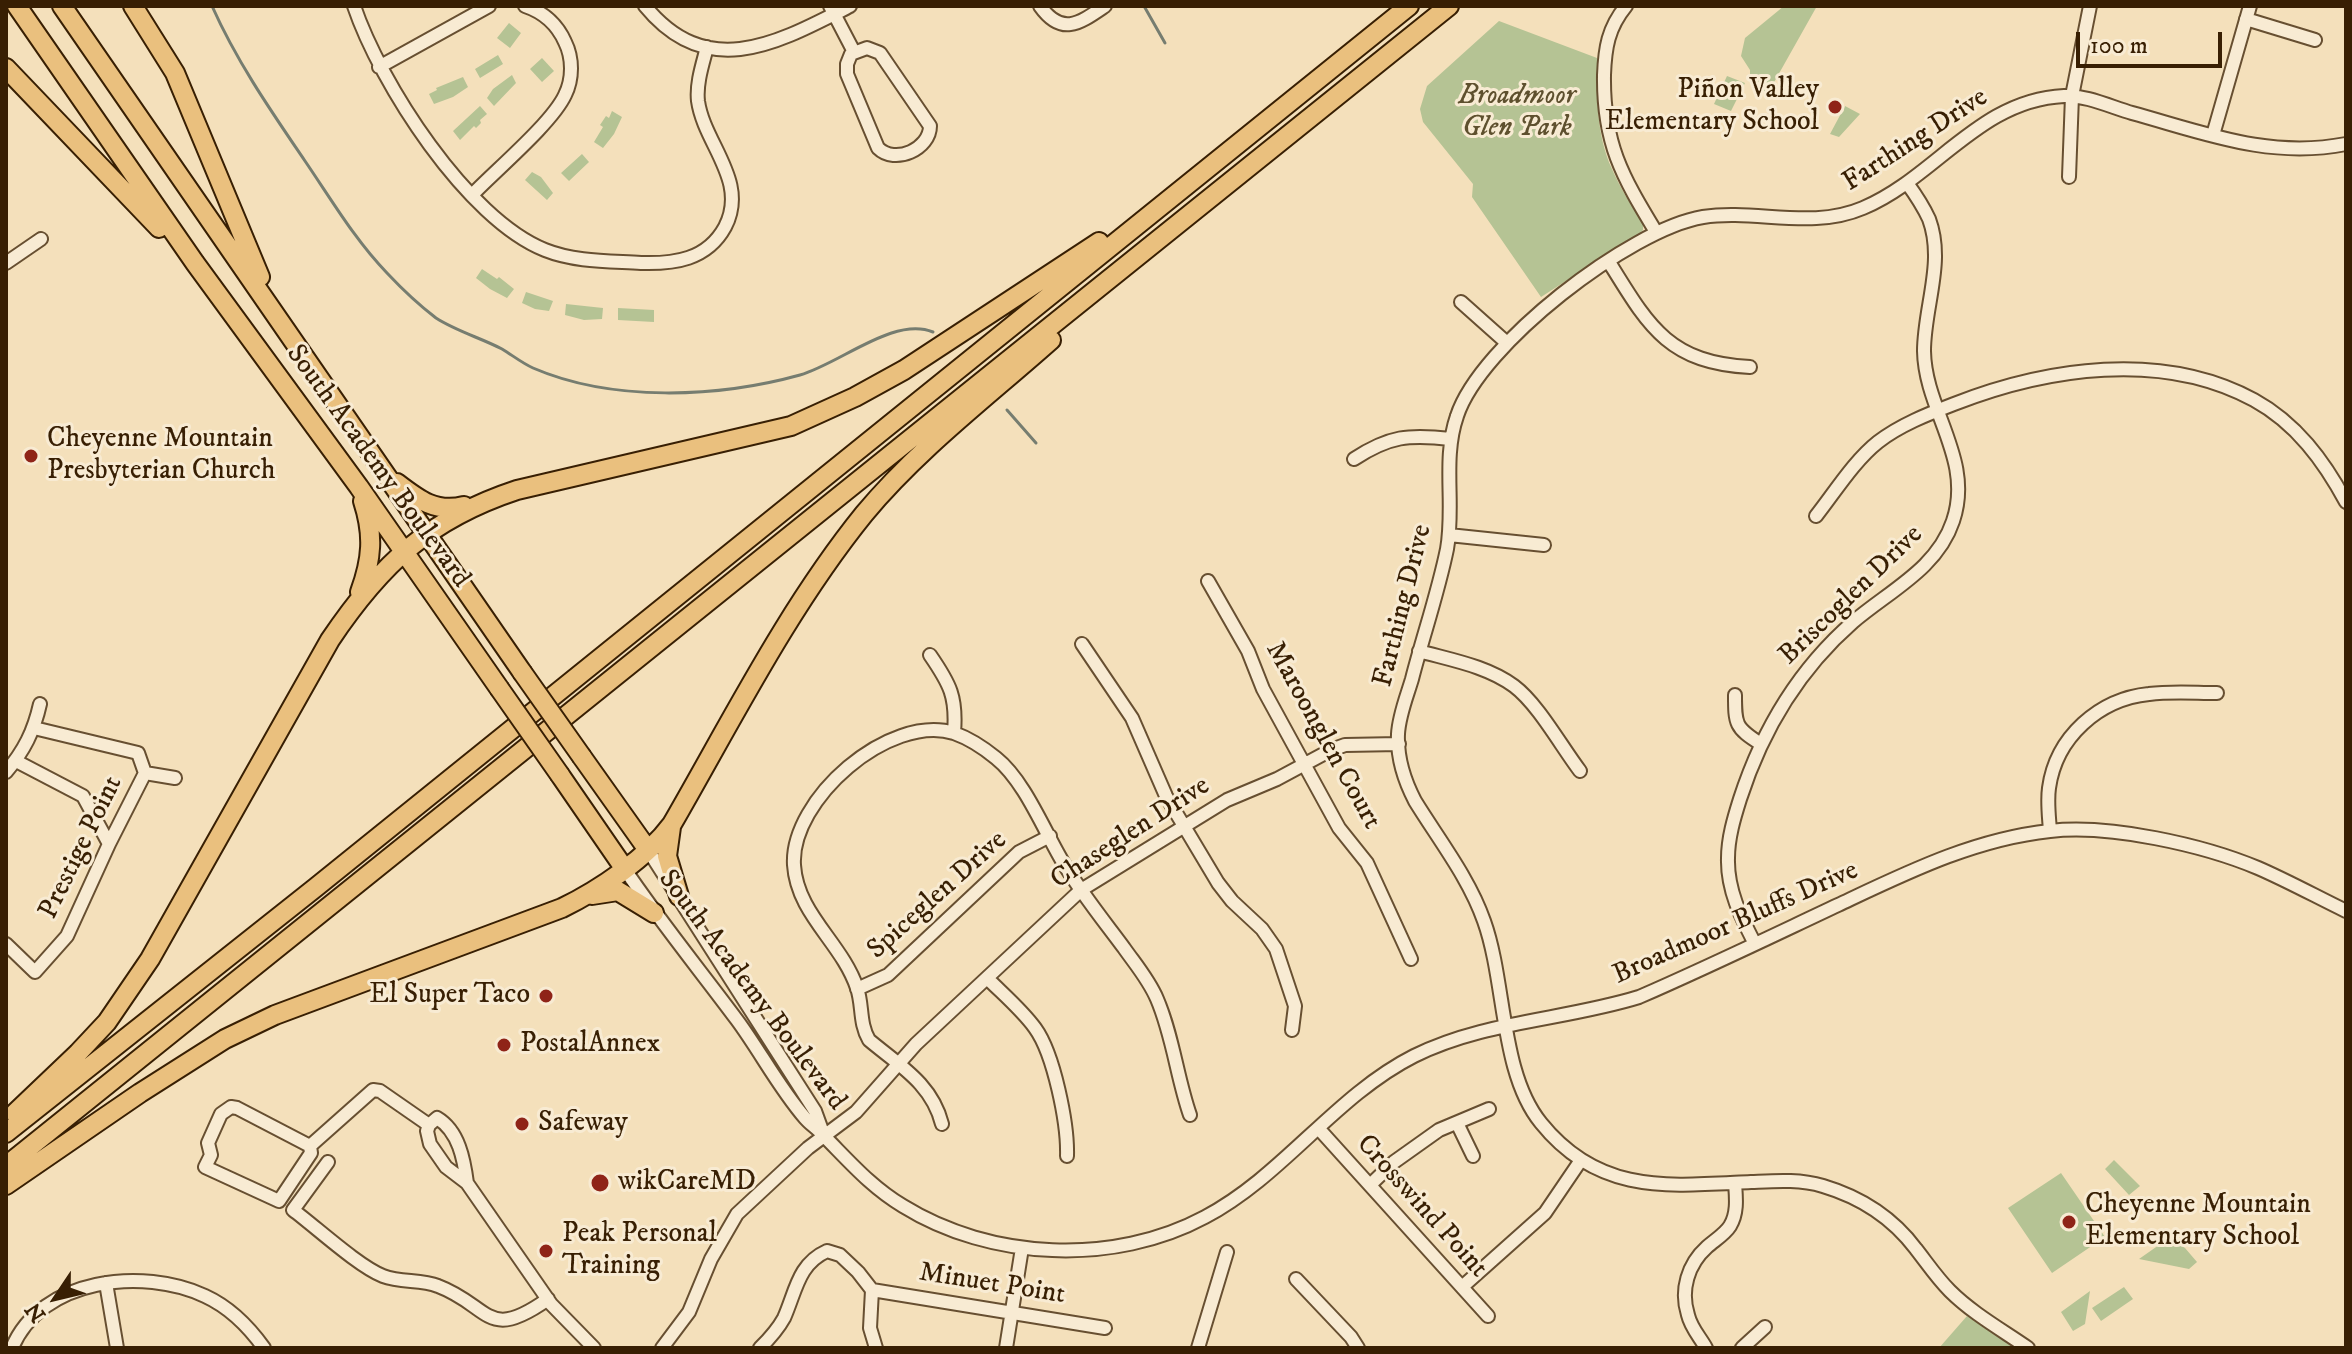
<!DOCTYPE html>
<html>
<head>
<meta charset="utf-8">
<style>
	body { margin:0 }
	#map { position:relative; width:2352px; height:1354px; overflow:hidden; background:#f4e0bb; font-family:"IM FELL DW Pica",serif }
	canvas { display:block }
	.frame { position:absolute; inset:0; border:8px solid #381f03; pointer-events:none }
	.north { position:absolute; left:16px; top:1258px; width:80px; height:80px; -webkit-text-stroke:6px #f8ebd3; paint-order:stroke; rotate:235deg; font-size:22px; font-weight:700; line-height:32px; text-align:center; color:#381f03 }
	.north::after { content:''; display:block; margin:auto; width:28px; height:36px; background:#381f03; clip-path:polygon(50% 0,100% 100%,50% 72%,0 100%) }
	.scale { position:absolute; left:2076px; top:32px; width:146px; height:36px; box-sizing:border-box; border:4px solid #381f03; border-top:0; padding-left:10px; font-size:24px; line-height:28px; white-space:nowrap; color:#381f03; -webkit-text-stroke:6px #f8ebd3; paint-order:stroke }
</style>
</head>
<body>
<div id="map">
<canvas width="2352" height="1354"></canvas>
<div class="frame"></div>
<div class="north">N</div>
<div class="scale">100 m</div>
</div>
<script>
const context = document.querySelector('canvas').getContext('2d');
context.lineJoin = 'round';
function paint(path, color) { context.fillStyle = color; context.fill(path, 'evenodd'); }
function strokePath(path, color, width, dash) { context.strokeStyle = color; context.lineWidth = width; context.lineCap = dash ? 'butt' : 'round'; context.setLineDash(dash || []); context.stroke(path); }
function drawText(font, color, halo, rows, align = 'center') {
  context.font = font + ' "IM FELL DW Pica",serif'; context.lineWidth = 6; context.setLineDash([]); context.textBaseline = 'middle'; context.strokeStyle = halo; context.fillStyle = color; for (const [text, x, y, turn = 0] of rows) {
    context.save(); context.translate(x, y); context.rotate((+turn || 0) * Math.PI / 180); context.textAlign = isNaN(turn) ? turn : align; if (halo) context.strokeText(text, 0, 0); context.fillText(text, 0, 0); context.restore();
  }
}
paint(new Path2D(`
	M1784,6H1817L1768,93L1750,83V70L1741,56L1745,38Z
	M1499,21L1597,58C1597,96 1596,134 1612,169C1620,188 1632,206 1643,224V230L1639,234L1541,297L1472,197L1473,184L1423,122L1420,109L1427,86Z
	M509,23L521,33L510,48L497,38Z
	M498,55L503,64L480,78L475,69Z
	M542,58L554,71L542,82L530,69Z
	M512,75L516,83L494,106L487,98L493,89Z
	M1727,76L1745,83L1731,111L1714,104Z
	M463,77L468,87L453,97L434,104L429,94L437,90L436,88Z
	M480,106L487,114L480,120L481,123L476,128L474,126L460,140L453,131Z
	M1845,106L1860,114L1839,137L1830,134Z
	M612,111L622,117L614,134L603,148L594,142L603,127L600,125L606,116L609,118Z
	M582,154L589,162L569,181L561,173Z
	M532,172L541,177L553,193L547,200L525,180Z
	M482,269L497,279L499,277L514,289L507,298L490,289L476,278Z
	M526,292L553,301L549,311L535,309L522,303Z
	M566,304L603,308L602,319L584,320L565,315Z
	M618,308L654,310V322L618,320Z
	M2114,1160L2140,1186L2129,1195L2105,1169Z
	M2061,1173L2105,1237L2052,1273L2008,1208Z
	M2169,1238L2185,1248L2197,1262L2189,1269L2139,1259Z
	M2124,1287L2133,1299L2101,1321L2092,1308Z
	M2090,1291L2085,1324L2073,1331L2061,1312Z
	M1967,1316L2015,1348H1939Z`), '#b5c394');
strokePath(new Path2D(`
	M212,6C237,62 271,111 305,161C331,199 355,240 387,273C402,289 419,305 436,318C456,331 481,338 502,349C512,355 522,363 533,368C612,402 717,398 800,375C841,363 894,316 933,332
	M1144,6L1165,43
	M1007,410L1036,443`), '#767d70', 3);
const minor = new Path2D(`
	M354,6C380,83 467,219 545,250C575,262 609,261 641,263C674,264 707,260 725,227C749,181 704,144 698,101C696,83 703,63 707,47
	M645,6C708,83 779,42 850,6
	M830,6L854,52
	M1040,6C1062,37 1080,23 1105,6
	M1626,6C1608,28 1605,48 1604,75C1603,143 1622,176 1656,232
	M2246,19L2315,40
	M867,48L880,53L930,126C930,149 895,165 878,148L847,74V64L851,54Z
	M379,67L489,6
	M2213,135L2250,6
	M2069,177L2072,96L2090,6
	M473,194C496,170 552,123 565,95C573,79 573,58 565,42C557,24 543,12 525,6
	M1609,262C1648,325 1668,363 1750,367
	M6,263L41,239
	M1461,302L1507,343
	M1354,459C1389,436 1409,434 1451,439
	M1816,516C1835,492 1854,461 1878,442C1900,425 1928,414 1954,404C2046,368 2162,350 2254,400C2296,423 2324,461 2346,502
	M1449,535L1544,545
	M1208,581L1248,651L1263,689L1339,828L1367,863L1411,959
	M1082,644L1132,718L1166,796L1218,883L1232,901L1262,929L1276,949L1295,1006L1292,1030
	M1419,651C1451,660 1487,666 1514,686C1538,704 1561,746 1580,771
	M930,655C950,684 957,697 954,733
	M1735,695C1735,724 1735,728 1761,744
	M16,761L83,796L109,844
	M6,772C24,751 34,731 40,704
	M145,773L175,778
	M2050,831C2049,816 2047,802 2049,788C2056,737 2099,699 2149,694C2171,691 2195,693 2217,693
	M648,850L815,1111L823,1133
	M624,868C659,920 699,969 737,1020C760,1051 779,1088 805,1118C810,1124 818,1129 823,1135C849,1161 871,1187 903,1206C990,1260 1114,1266 1205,1217C1283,1176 1335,1096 1414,1056C1484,1021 1565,1020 1639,997C1706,968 1772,936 1838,905C1906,873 1974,839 2050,831C2110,824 2203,845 2258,868C2288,881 2317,897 2346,911
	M6,944L35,972L67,936L109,844L145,773L138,753L34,728
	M1755,944C1741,917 1727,890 1728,858C1728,838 1734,818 1740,799C1762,731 1798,670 1853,622C1889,591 1937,569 1953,521C1974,459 1925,411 1924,351C1924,307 1945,262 1929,219C1923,206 1915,194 1907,183
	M987,978C1003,994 1022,1010 1035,1028C1054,1054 1068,1124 1067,1156
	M857,989L888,975L1019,852L1050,836
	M231,1107L237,1108L310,1146L311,1153L279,1201L205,1167L211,1155L208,1143L221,1114Z
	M1457,1123L1473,1156
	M942,1124C932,1084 900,1066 869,1040C859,1023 863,1005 857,988C842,943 797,914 794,865C790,800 889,713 954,733C968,738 985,749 996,758C1025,781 1045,833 1064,864C1082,894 1104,921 1124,948C1136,965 1149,980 1157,999C1173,1036 1177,1078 1190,1115
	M1319,1129L1488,1316
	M310,1146L373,1090L380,1091L429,1125
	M328,1162L293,1210C316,1227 358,1266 383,1276C401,1283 421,1279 438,1286C491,1306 486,1343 548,1299
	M467,1183C464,1160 459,1131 437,1118L429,1125L427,1131L430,1144L446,1167L467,1183L551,1304L594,1348
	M1370,1185L1394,1162L1439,1130L1489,1109
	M1296,1279L1351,1337L1358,1348
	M106,1283L117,1348
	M1462,1287L1545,1213L1581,1160
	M872,1290L1105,1328
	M12,1348C41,1278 143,1267 205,1296C229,1307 249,1327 264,1348
	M662,1348L689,1312L711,1259L737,1214L808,1148L856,1112L916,1044L1081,890L1227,800L1277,779L1331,750L1345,745L1399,744
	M760,1348C769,1339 778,1329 784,1318C796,1291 798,1264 827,1251L840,1255L858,1272L872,1290L870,1328L876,1348
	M1006,1348L1022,1248
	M1198,1348L1227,1252
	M1706,1348C1700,1337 1691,1328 1688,1315C1680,1290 1688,1264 1707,1247C1715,1240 1725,1234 1730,1226C1738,1213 1736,1197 1735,1183
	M1742,1348L1765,1327
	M2028,1348C2002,1330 1972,1313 1950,1291C1937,1278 1927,1263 1916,1249C1892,1217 1860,1197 1823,1186C1799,1179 1775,1181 1751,1182C1668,1186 1599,1195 1541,1123C1500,1073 1506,982 1484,921C1469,878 1439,840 1415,801C1404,780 1397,758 1398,734C1399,715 1407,696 1412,679C1423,636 1438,593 1447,549C1455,505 1442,459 1457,416C1480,345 1630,229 1703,217C1756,209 1812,230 1863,208C1936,177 1979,100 2064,96C2086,95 2111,107 2132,113C2205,133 2269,159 2346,144`);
const highway = new Path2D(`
	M17,6L195,263L359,487L499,688
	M62,6L522,672
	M133,6L175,73L260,277
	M6,68L159,228
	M397,483C419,500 436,513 464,506
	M360,592C372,559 374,535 363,501
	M582,757L648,850
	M560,775L624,868
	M671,827L667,856L679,896
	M592,895L618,891L654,913
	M15,1113L78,1053L107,1022L150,959L330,640C381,564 429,519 517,490L791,426L855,397L904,370L1099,242
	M6,1133L315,888L1409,6
	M6,1166L1449,6
	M6,1185L140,1093L225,1039L275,1015L562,908C599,890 647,858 672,824C732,720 788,608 864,514C918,449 988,396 1051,340`);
strokePath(minor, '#674f31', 16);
strokePath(highway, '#381f03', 22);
strokePath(minor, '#f8ebd3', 12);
strokePath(highway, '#eac07e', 18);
const highwayBridge = new Path2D(`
	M522,672L582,757
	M499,688L560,775`);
strokePath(highwayBridge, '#381f03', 22, []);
strokePath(highwayBridge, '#eac07e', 18);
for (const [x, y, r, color] of [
	[1835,107,8,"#8f2418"],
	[31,456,8,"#8f2418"],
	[546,996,8,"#8f2418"],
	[504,1045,8,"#8f2418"],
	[522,1124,8,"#8f2418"],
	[600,1183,10,"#8f2418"],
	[2069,1222,8,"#8f2418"],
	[546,1251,8,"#8f2418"]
]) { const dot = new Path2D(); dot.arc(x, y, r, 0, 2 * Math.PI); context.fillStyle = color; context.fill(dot); strokePath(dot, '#f8ebd3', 3); }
drawText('28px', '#381f03', '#f8ebd3', [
	["Piñon Valley",1819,91,"right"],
	["Elementary School",1819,123,"right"],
	["Cheyenne Mountain",47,440],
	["Presbyterian Church",47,472],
	["El Super Taco",530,996,"right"],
	["PostalAnnex",520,1045],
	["Safeway",538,1124],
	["wikCareMD",618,1183],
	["Cheyenne Mountain",2085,1206],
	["Elementary School",2085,1238],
	["Peak Personal",562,1235],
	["Training",562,1267]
], 'left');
drawText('italic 28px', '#5e502e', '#f8ebd3', [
	["Broadmoor",1517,97],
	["Glen Park",1517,129]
]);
drawText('28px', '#381f03', '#f8ebd3', [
	["Farthing Drive",1916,141,-33],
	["South Academy Boulevard",377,467,54],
	["Briscoglen Drive",1852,596,-44],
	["Farthing Drive",1404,606,-76],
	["Maroonglen Court",1322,736,61],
	["Chaseglen Drive",1131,834,-33],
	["Prestige Point",82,848,-64],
	["Spiceglen Drive",938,896,-42],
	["Broadmoor Bluffs Drive",1736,924,-24],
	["South Academy Boulevard",751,991,53],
	["Crosswind Point",1421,1207,48],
	["Minuet Point",992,1285,9]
]);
</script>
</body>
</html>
